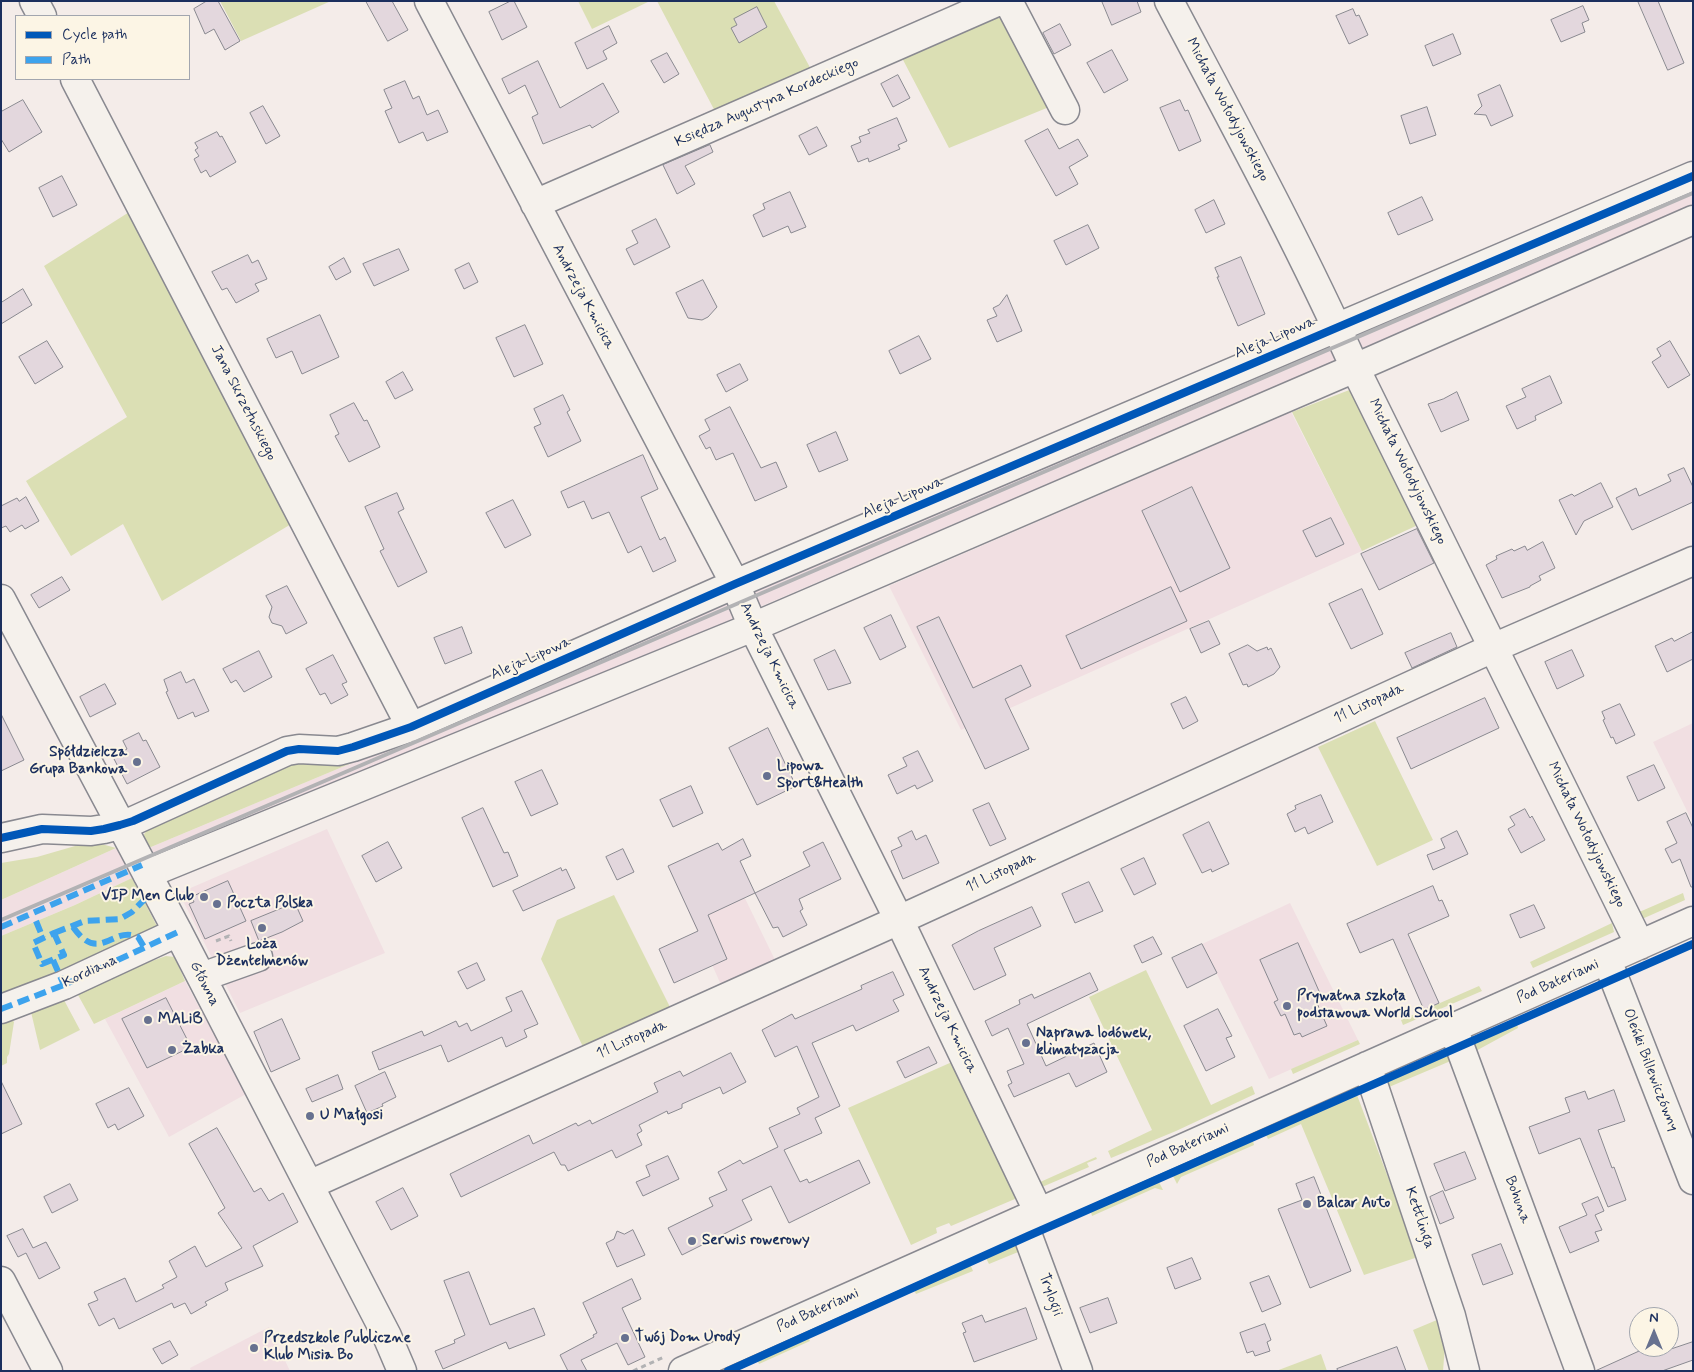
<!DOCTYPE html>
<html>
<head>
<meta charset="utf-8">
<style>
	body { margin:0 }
	#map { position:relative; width:1694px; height:1372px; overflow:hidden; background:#f4ece9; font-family:Mynerve,sans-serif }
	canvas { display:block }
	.frame { position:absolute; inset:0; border:2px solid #1b2f5e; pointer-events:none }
	.legend { position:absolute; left:15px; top:15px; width:175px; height:65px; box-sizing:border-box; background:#fcf5e5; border:1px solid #a2a6af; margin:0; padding:6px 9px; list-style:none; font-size:15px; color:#1b2f5e }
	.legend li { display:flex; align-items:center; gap:10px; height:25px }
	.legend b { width:25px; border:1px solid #a2a6af }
	.north { position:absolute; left:1629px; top:1307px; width:50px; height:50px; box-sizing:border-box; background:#fcf5e5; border:1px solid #a2a6af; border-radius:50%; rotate:0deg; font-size:14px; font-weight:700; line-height:20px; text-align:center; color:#1b2f5e }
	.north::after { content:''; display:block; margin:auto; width:18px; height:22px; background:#67718f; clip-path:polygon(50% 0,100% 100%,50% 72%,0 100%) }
</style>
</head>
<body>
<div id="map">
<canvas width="1694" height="1372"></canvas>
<div class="frame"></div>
<ul class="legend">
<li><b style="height:6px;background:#0057b8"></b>Cycle path</li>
<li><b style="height:6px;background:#3da3ed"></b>Path</li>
</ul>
<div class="north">N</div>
</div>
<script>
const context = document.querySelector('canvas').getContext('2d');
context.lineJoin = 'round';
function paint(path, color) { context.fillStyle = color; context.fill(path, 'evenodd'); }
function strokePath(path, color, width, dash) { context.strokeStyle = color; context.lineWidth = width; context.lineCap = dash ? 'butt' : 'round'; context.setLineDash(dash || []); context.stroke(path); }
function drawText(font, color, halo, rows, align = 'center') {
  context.font = font + ' Mynerve,sans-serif'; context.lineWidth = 4; context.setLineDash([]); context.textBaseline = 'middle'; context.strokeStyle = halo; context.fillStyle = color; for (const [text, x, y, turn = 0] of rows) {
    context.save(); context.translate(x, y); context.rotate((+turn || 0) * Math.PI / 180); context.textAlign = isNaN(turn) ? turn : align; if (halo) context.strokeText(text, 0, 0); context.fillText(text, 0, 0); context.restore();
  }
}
paint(new Path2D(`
	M1693,181V208L1362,349L1350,326Z
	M1329,334L1340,359L757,608L748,586Z
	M1291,412L1362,551L961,730L889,586Z
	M727,599L737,619L157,861L151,847L359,760Z
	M1693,723V823L1653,742Z
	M327,829L385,953L240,1013L179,893Z
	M718,843L776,962L722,987L668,866Z
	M116,848L132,878L75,905L1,936V900Z
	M1290,903L1358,1040L1269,1079L1202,944Z
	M185,981L246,1094L169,1137L105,1019Z
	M269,1327L290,1371H191L190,1368Z`), '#f1dfe2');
paint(new Path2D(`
	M220,1H331L241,41Z
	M578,1H650L592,29Z
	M657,1H774L813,73L718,117Z
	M1004,12L1054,105L949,148L901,56Z
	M134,209L298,520L162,601L123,524L71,556L26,481L127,417L44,266Z
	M1352,389L1420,524L1362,551L1292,412Z
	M1375,721L1433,840L1377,866L1318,747Z
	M352,755L359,760L151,847L143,844L142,837L148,829L208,803L224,790L302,759Z
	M98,843L116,848L1,900V863L37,857L82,844Z
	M132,878L160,932L1,1000V936L75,905Z
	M1683,893L1685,900L1642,919L1637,913Z
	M614,895L672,1011L585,1051L541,959L557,920Z
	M1612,923L1614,932L1533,968L1530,962Z
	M166,956L175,957L185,981L94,1024L78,995L80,988L143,961L149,962Z
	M1146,970L1211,1105L1252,1086L1255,1094L1176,1131L1111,1158L1108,1151L1152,1130L1089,997Z
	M1479,986L1482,991L1403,1025L1401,1020Z
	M58,998L64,1000L80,1030L40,1050L31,1012Z
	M9,1016L14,1022L9,1054L7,1057V1063L1,1066V1020Z
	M1517,1024L1518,1028L1472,1053L1470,1044Z
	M1358,1040L1360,1044L1293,1074L1291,1069Z
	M1449,1054L1453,1060L1389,1087L1384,1083Z
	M952,1062L1015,1193V1199L951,1226L949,1223L936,1228L937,1233L911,1245L848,1108Z
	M1357,1095L1418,1257L1364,1275L1301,1124L1268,1139L1266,1135Z
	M1253,1141L1254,1145L1181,1177L1177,1184L1173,1176Z
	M1096,1157L1097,1159L1087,1163L1089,1167L1042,1187L1038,1183Z
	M1159,1182L1163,1190H1162L1155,1188L1092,1216L1091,1212Z
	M1021,1242L1023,1250L989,1264L986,1258Z
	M970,1264L973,1271L916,1294L914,1290Z
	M1444,1317L1445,1346L1443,1371H1429L1413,1330Z
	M808,1337L810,1341L759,1364L757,1360Z
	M1321,1354L1327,1371H1276Z`), '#dbdfb4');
const building = new Path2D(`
	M207,1H218L240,41L225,50L214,29L205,34L194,9Z
	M366,1H392L408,30L388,41Z
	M511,1H514L527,27L502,40L489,12Z
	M1102,1H1137L1141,12L1112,25Z
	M1638,1H1658L1684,63L1668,70Z
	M1583,6L1589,20L1582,23L1585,32L1561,42L1551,20Z
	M757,7L767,27L739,43L731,28L737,25L734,19Z
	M1353,9L1356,16L1359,15L1368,35L1349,44L1336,16Z
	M1060,24L1071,45L1054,54L1043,33Z
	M609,26L617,43L603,51L607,59L587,69L575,43Z
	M1453,34L1461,54L1433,66L1425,46Z
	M1112,50L1128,80L1104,93L1087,63Z
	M667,53L679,74L664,83L651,61Z
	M538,61L560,108L603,83L619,112L592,128L590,125L543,144L532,117L538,114L525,85L509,94L502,79Z
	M898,75L910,98L893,107L881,84Z
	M405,81L413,99L419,96L427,115L438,110L448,132L427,141L423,132L399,143L385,111L392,108L384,90Z
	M1500,85L1513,116L1491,126L1486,115L1474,114L1482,106L1478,95Z
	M23,100L42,132L9,152L1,139V112Z
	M1180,100L1185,111L1188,110L1201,141L1179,151L1160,108Z
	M263,106L280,136L266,144L250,113Z
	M1427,107L1436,135L1410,144L1401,116Z
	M897,118L907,141L898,145L900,149L869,162L868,158L858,162L851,146L861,142L859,137L870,133L868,130Z
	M817,127L827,146L809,155L799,136Z
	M1048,129L1059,149L1078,139L1088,156L1069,167L1078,184L1056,196L1025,141Z
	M217,132L220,137L222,136L236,162L210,177L206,170L201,173L194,159L199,156L195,150L198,148L195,143Z
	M710,145L713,152L685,166L695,184L677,194L663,165Z
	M62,176L77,205L53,217L39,188Z
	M790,192L806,227L791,233L788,226L763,237L753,215L765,209L763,204Z
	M1422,197L1433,220L1398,235L1388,213Z
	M1214,200L1225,224L1206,233L1195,210Z
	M656,219L670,247L634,265L626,249L638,243L632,231Z
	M1088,225L1099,248L1066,265L1054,241Z
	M399,249L409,270L374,286L363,264Z
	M248,255L252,263L258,260L267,279L255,284L259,291L236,303L227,288L222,290L212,272Z
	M1241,257L1265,314L1238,326L1217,277H1219L1215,268Z
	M344,258L351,272L336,280L329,267Z
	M469,263L478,282L464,289L455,270Z
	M703,280L717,307L708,317L702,320L688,318L676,293Z
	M23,289L32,305L1,324V303Z
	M1007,295L1022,331L997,342L987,320L997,316L993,308L999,305Z
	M320,315L339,357L302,374L292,351L276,358L267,339Z
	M525,325L543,364L514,377L496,338Z
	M919,336L931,359L900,374L889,351Z
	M47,341L63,367L35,384L19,357Z
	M1670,341L1690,375L1668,388L1652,362L1661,356L1657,349Z
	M740,364L748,380L726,392L717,375Z
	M403,372L413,390L395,399L386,382Z
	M1550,376L1562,403L1535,416L1536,420L1517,429L1506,406L1526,397L1522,389Z
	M1457,392L1469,420L1441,432L1428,404L1443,399Z
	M563,395L570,410L567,412L581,441L548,457L534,427L541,424L534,409Z
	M354,403L364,421L367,420L380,447L349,462L335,436L339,434L330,415Z
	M730,407L761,468L776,462L787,487L755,501L733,453L716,460L710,447L706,449L699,436L710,430L705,420Z
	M836,432L848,460L819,472L807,445Z
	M643,455L658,489L641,497L660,540L665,537L676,561L653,572L641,546L628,553L609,512L592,519L584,501L568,508L561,492Z
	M1684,468L1693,487V502L1632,530L1616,498L1636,488L1639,496L1671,481L1668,475Z
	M1601,483L1613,507L1584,521L1576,535L1559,500L1572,494L1574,496Z
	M1192,487L1230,568L1180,592L1142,511Z
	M397,493L404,509L398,512L427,572L398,587L380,551L384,549L365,507Z
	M26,497L39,521L25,529L22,525L10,532L6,526L1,528V506L17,498L19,501Z
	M513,500L531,535L505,548L486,513Z
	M1331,518L1344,544L1316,557L1303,531Z
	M1417,529L1434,563L1379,590L1361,554Z
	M1543,542L1555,568L1539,576L1541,580L1530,586V587L1502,598L1486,565L1497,559L1496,556L1512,549L1514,551L1525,546L1527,550Z
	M62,577L70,590L39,608L31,595Z
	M287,586L307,623L286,634L282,626L272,623L269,617L272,607L266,596Z
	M1171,587L1187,621L1081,669L1066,636Z
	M1362,589L1383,634L1351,649L1329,604Z
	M891,615L906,647L880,660L864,628Z
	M939,617L973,688L1021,665L1031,686L1005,699L1029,749L985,769L917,627Z
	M1209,621L1220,644L1201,653L1190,629Z
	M462,627L472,653L445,664L434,638Z
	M1693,632V659L1667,672L1655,646L1672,638L1674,641Z
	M1451,633L1457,647L1412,668L1405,653Z
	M1248,645L1257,651L1267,647L1268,650L1271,648L1280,667L1274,674L1248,687L1247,684L1243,685L1229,654Z
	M835,650L851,683L828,690L814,660Z
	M1572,650L1584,676L1557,689L1545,662Z
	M259,651L272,677L244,692L236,680L231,683L223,669Z
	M333,655L347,682L342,684L348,695L331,704L325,693L320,695L306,669Z
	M181,672L186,683L194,679L209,711L195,717L193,712L178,719L166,692L168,691L164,680Z
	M105,684L116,704L90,717L80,697Z
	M1186,697L1198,721L1183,729L1171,704Z
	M1485,698L1499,728L1411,769L1397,738Z
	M1620,704L1635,735L1616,744L1613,737L1611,738L1603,720L1605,719L1602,712Z
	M1,714L24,760L1,771Z
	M768,728L796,786L757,805L729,748Z
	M139,733L143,741L146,740L160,767L127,784L113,757L127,749L123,741Z
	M918,751L933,781L917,789L915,785L897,794L888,775L907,766L903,758Z
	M1654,765L1665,788L1638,801L1627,777Z
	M542,770L558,804L531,816L515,782Z
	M691,786L703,813L673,827L660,800Z
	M1321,795L1333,822L1308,834L1305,827L1295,832L1287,814L1296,809L1295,806Z
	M989,803L1006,839L990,846L973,810Z
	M483,808L504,853L508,852L518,876L493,887L462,818Z
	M1525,809L1530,818L1532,816L1545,840L1521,853L1508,829L1515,825L1510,817Z
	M1686,813L1693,828V887H1691L1680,859L1672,863L1665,849L1677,843L1667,822Z
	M1209,822L1229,864L1212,872L1211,869L1202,873L1183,835Z
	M912,831L916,840L926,835L939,863L903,879L891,851L902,846L898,838Z
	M1457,831L1468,854L1433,870L1427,855L1445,848L1441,839Z
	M743,839L751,856L740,861L755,893L810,866L803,852L823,842L841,879L799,899L803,909L800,911L807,925L783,937L778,927L773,928L755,893L708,915L727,959L674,983L659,949L698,931L668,866L718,843L722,850Z
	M388,842L402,868L376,882L362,856Z
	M623,849L634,872L617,880L606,857Z
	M1144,858L1156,884L1134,895L1121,869Z
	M561,868L562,871L566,869L575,888L523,911L513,891Z
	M228,881L246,921L205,939L189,904L194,902L192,897Z
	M1089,882L1103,911L1075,923L1062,894Z
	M1433,886L1439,901L1442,900L1449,916L1408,934L1439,1003L1424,1010L1393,939L1360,953L1347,924Z
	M295,903L303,921L282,932L259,941L251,921Z
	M1534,905L1545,928L1520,938L1510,915Z
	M1032,907L1041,926L994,948L1006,975L974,990L952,945L978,931Z
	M1153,937L1162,954L1142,963L1134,946Z
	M1298,943L1322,998L1316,1001L1327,1026L1302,1037L1300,1033L1294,1035L1285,1014L1281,1016L1274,1002L1278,1000L1260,960Z
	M1202,944L1217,973L1187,988L1172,958Z
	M477,963L485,980L467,989L458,972Z
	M893,972L904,995L893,1000L899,1011L856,1031L853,1025L812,1043L840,1106L815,1118L822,1133L784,1150L800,1182L807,1179L809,1183L859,1160L870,1183L789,1223L771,1186L742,1200L752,1220L682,1255L668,1228L713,1206L709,1198L727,1190L718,1172L740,1160L743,1164L778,1147L769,1128L800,1114L797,1108L819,1097L797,1046L775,1057L762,1030L792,1014L795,1019L862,989L861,986Z
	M1090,973L1098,990L1027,1024L1046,1066L1094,1043L1107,1072L1076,1087L1069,1073L1014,1097L1008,1085L1012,1083L1007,1071L1024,1064L1008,1028L992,1036L985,1021L1020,1004L1019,1000L1032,994L1034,998Z
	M522,991L538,1024L524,1030L527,1037L506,1047L502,1037L448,1062L441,1045L379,1070L372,1052L422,1031L424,1036L456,1021L459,1027L467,1023L471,1031L512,1011L506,998Z
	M166,998L191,1047L147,1068L122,1019Z
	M1218,1009L1232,1036L1226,1038L1235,1057L1206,1071L1184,1026Z
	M282,1019L300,1059L271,1072L254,1032Z
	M929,1047L937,1063L905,1078L897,1062Z
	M731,1053L746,1082L723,1094L720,1087L682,1104V1108L668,1114L667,1111L639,1125L642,1131L637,1134L642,1145L616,1158L612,1150L568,1171L565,1165H561L554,1152L461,1197L450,1174L529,1135L533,1144L576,1123L578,1126L590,1120L592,1124L658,1092L654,1083L680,1071L683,1076Z
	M385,1072L396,1097L382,1104L383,1106L367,1113L355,1086Z
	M338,1075L343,1089L312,1102L306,1089Z
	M1,1081L22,1124L1,1134Z
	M129,1088L144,1116L118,1130L115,1124L108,1128L96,1104Z
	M1614,1090L1625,1121L1598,1130L1612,1168L1614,1167L1626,1200L1608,1207L1580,1138L1539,1154L1529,1127L1570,1112L1565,1098L1585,1091L1588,1099Z
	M217,1128L254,1192L261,1188L269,1201L283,1193L298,1222L253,1246L263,1266L225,1283L228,1290L205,1302L207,1305L191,1314L185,1303L174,1308L172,1303L119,1329L114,1318L99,1326L88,1304L98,1300L94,1292L125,1278L136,1302L164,1288L162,1285L177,1277L169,1261L195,1246L206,1267L242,1248L218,1213L225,1208L189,1144Z
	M1465,1152L1476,1179L1445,1191L1434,1164Z
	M668,1156L679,1179L643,1196L636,1182L650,1176L646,1166Z
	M1314,1177L1351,1271L1310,1288L1278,1209L1302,1200L1296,1184Z
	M70,1184L78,1200L52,1213L44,1197Z
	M403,1188L418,1216L391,1230L376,1202Z
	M1443,1191L1454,1218L1440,1224L1430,1197Z
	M1598,1197L1604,1211L1595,1215L1602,1230L1595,1232L1599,1241L1570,1253L1559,1227L1587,1215L1582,1204Z
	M23,1229L33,1248L46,1242L60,1268L39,1279L26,1253L18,1257L7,1236Z
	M633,1230L645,1255L617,1267L606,1243L614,1239L617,1231L624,1234Z
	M1501,1244L1513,1274L1483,1285L1472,1255Z
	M1192,1258L1201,1279L1175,1289L1167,1268Z
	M469,1272L490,1325L534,1308L545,1335L509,1349L506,1342L443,1369L435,1351L455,1343L454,1340L465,1335L444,1281Z
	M1269,1276L1281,1304L1262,1312L1250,1283Z
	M632,1279L641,1299L622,1308L645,1357L628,1365L617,1343L581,1360L587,1371H568L560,1355L594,1337L593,1335L597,1333L583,1303Z
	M1108,1298L1117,1323L1090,1333L1080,1308Z
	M1026,1308L1037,1339L974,1362L963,1333L966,1332L962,1323L982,1315L985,1322Z
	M1265,1324L1271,1340L1267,1342L1270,1351L1255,1356L1253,1351L1247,1353L1240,1333Z
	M170,1341L178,1355L162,1364L153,1349Z
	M1693,1342V1360L1662,1371H1595L1648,1347L1652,1355Z
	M1397,1347L1406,1371H1338L1337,1369Z`);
paint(building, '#e3d7dd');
strokePath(building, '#898990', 1);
const minor = new Path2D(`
	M34,1L42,16
	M429,1L735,584L753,627L899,920L1039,1213
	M1008,1L1065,110
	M1169,1C1233,122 1299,243 1355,368L1640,945
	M75,79L411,727
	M535,204L999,1
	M1,599L178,932L387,1336L402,1371
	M1,838L42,829L91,831L104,829L120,825L133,821L287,751L299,749L338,751L353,747L411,727L735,584L1693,176
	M147,874L753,627L1355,368L1693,220
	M1607,960L1693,1180
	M213,973L258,957
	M1,1009L64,985L178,932
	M1453,1028L1580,1371
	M1367,1066L1451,1316L1465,1371
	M309,1185L899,920L1493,648L1693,561
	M1022,1220L1078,1371
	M1,1281L48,1371
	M683,1371L1693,921`);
strokePath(minor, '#898990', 31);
strokePath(new Path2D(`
	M216,941L229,936L231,941
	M633,1371L664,1357`), '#b2b2b4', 3, [5, 4]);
strokePath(minor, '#f5f1ec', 28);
strokePath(new Path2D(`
	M1,920L1693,193`), '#b2b2b4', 4);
strokePath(new Path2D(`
	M36,921L43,938
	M1,927L142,865
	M73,927C100,965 112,925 138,937L144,947
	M54,933L85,921L120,919L132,912L147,897
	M54,933L64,955L42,964L33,943Z
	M53,960L64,985
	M1,1009L64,985L178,932`), '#3da3ed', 6, [12, 6]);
strokePath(new Path2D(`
	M1,838L42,829L91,831L104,829L120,825L133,821L287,751L299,749L338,751L353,747L411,727L735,584L1693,176
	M728,1371L1028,1236L1693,944`), '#0057b8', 8);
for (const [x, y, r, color] of [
	[137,762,5,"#67718f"],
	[767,776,5,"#67718f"],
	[204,897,5,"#67718f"],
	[217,904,5,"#67718f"],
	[262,928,5,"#67718f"],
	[1287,1006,5,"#67718f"],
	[148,1020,5,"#67718f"],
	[1026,1043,5,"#67718f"],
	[172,1050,5,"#67718f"],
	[310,1116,5,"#67718f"],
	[1307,1204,5,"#67718f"],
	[692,1241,5,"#67718f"],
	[625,1338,5,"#67718f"],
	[254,1348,5,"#67718f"]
]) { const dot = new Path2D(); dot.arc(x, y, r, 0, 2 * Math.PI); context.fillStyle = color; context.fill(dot); strokePath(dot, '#fcf5e5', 2); }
drawText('15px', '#1b2f5e', '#fcf5e5', [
	["Księdza Augustyna Kordeckiego",767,103,-24],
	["Michała Wołodyjowskiego",1227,110,62],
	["Andrzeja Kmicica",583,297,62],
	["Aleja Lipowa",1275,338,-23],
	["Jana Skrzetuskiego",243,403,63],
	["Michała Wołodyjowskiego",1407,472,64],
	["Aleja Lipowa",903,498,-23],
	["Andrzeja Kmicica",769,656,64],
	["Aleja Lipowa",531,659,-24],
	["11 Listopada",1369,704,-25],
	["Michała Wołodyjowskiego",1586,835,64],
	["11 Listopada",1001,873,-25],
	["Kordiana",90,972,-25],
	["Pod Bateriami",1558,982,-24],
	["Główna",204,984,63],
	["Andrzeja Kmicica",947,1020,64],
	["11 Listopada",632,1040,-24],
	["Oleńki Billewiczówny",1650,1070,69],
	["Pod Bateriami",1188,1146,-24],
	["Bohuna",1517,1200,70],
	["Kettlinga",1419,1218,71],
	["Trylogii",1050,1295,70],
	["Pod Bateriami",818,1311,-24]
]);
drawText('bold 15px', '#1b2f5e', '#fcf5e5', [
	["Spółdzielcza",127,753,"right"],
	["Grupa Bankowa",127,770,"right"],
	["Lipowa",777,767],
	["Sport&Health",777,784],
	["VIP Men Club",194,897,"right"],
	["Poczta Polska",227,904],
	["Loża",262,945,"center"],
	["Dżentelmenów",262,962,"center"],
	["Prywatna szkoła",1297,997],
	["podstawowa World School",1297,1014],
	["MALiB",158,1020],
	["Naprawa lodówek,",1036,1034],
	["klimatyzacja",1036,1051],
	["Żabka",182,1050],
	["U Małgosi",320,1116],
	["Balcar Auto",1317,1204],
	["Serwis rowerowy",702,1241],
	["Twój Dom Urody",635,1338],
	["Przedszkole Publiczne",264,1339],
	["Klub Misia Bo",264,1356]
], 'left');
</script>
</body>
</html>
